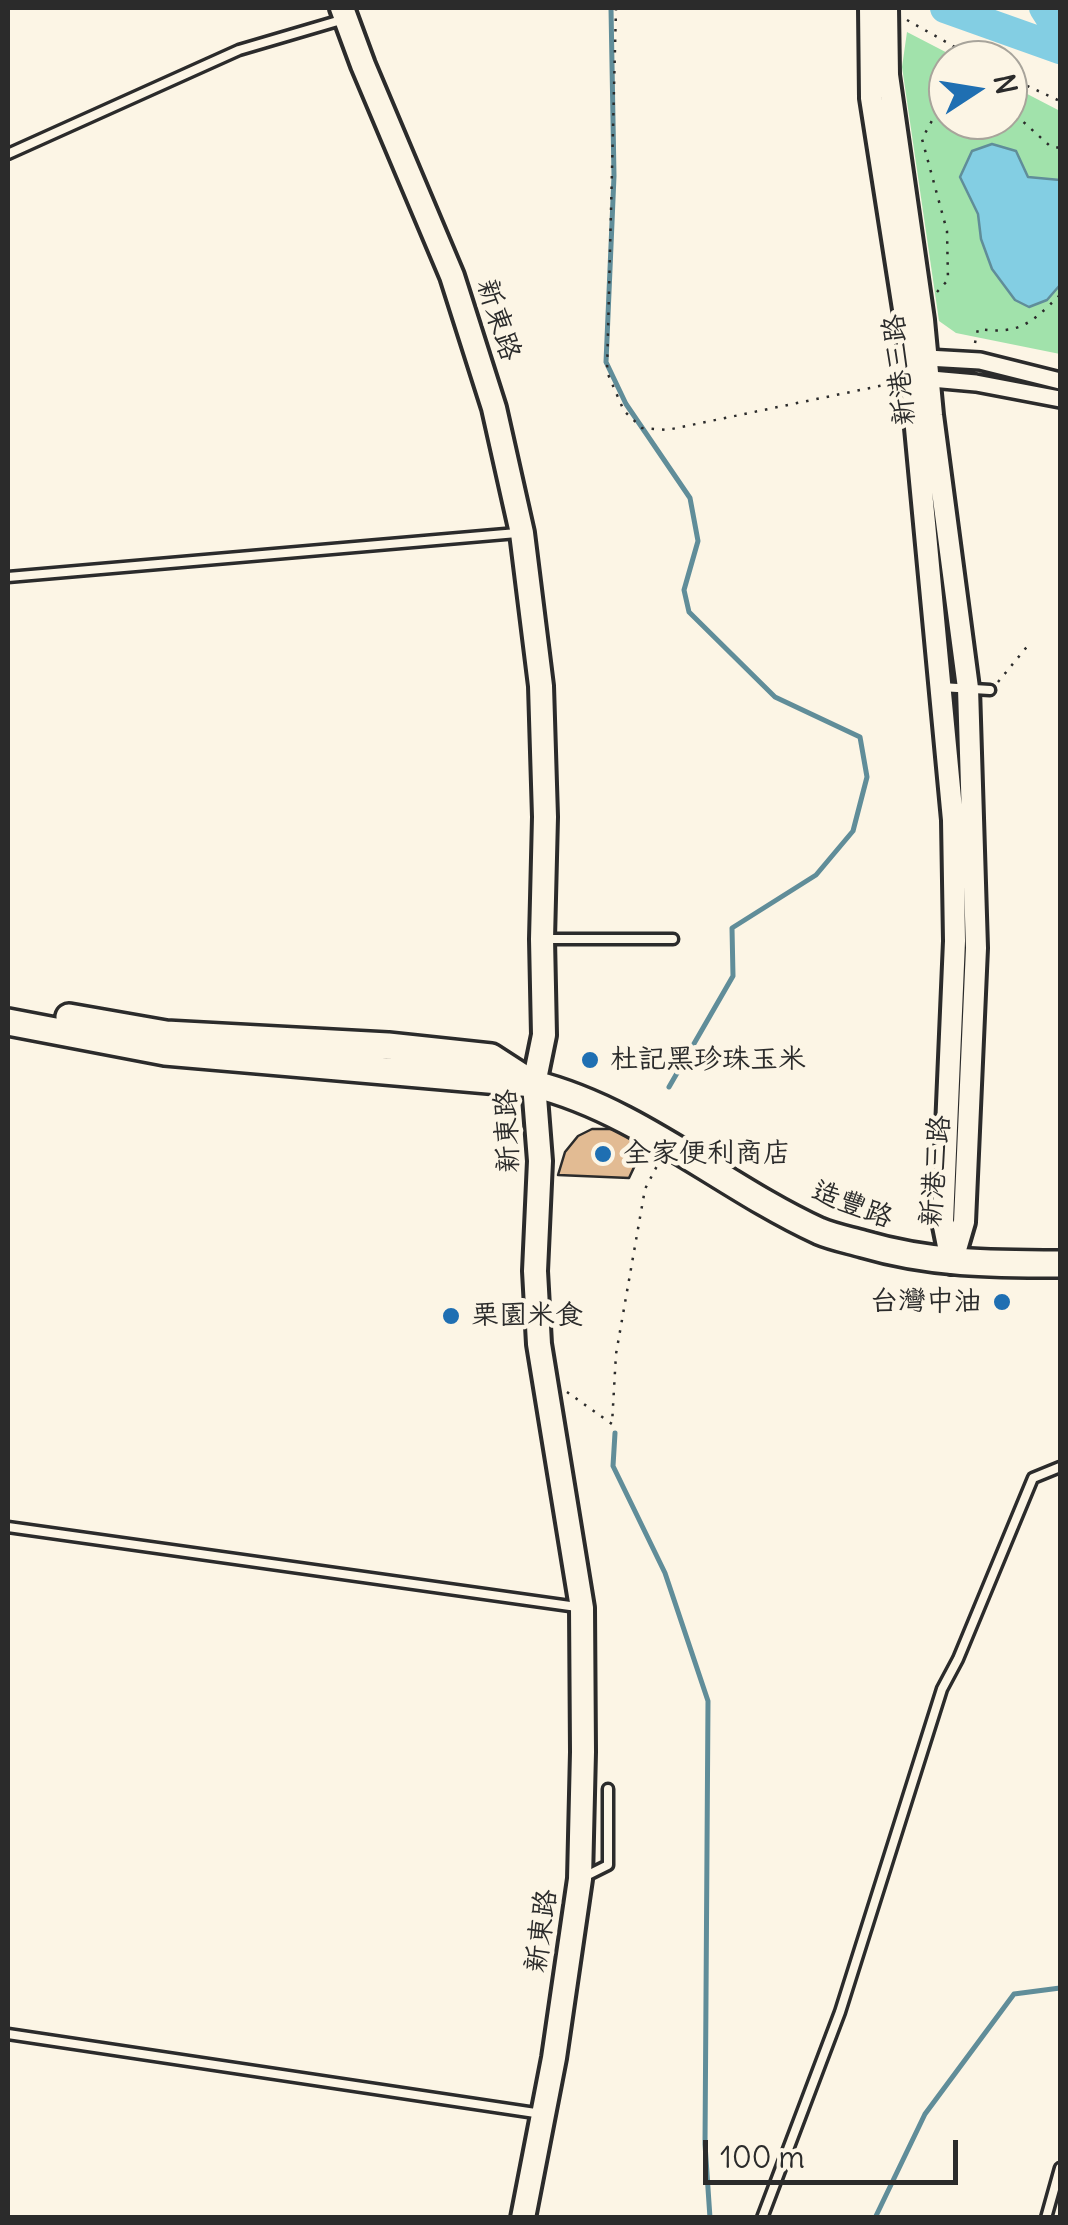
<!DOCTYPE html>
<html>
<head>
<meta charset="utf-8">
<style>
	body { margin:0 }
	#map { position:relative; width:1068px; height:2225px; overflow:hidden; background:#fcf5e5; font-family:Delius,sans-serif }
	canvas { display:block }
	.frame { position:absolute; inset:0; border:10px solid #2b2b2b; pointer-events:none }
	.north { position:absolute; left:928px; top:40px; width:100px; height:100px; box-sizing:border-box; background:#fcf5e5; border:2px solid #a8a49b; border-radius:50%; rotate:78deg; font-size:28px; font-weight:700; line-height:40px; text-align:center; color:#2b2b2b }
	.north::after { content:''; display:block; margin:auto; width:35px; height:45px; background:#1f6fb2; clip-path:polygon(50% 0,100% 100%,50% 72%,0 100%) }
	.scale { position:absolute; left:703px; top:2140px; width:255px; height:45px; box-sizing:border-box; border:5px solid #2b2b2b; border-top:0; padding-left:12px; font-size:30px; line-height:35px; white-space:nowrap; color:#2b2b2b; -webkit-text-stroke:8px #fcf5e5; paint-order:stroke }
</style>
</head>
<body>
<div id="map">
<canvas width="1068" height="2225"></canvas>
<div class="frame"></div>
<div class="north">N</div>
<div class="scale">100 m</div>
</div>
<script>
const context = document.querySelector('canvas').getContext('2d');
context.lineJoin = 'round';
function paint(path, color) { context.fillStyle = color; context.fill(path, 'evenodd'); }
function strokePath(path, color, width, dash) { context.strokeStyle = color; context.lineWidth = width; context.lineCap = dash ? 'butt' : 'round'; context.setLineDash(dash || []); context.stroke(path); }
function drawText(font, color, halo, rows, align = 'center') {
  context.font = font + ' Delius,"LXGW WenKai TC",sans-serif'; context.lineWidth = 9; context.setLineDash([]); context.textBaseline = 'middle'; context.strokeStyle = halo; context.fillStyle = color; for (const [text, x, y, turn = 0] of rows) {
    context.save(); context.translate(x, y); context.rotate((+turn || 0) * Math.PI / 180); context.textAlign = isNaN(turn) ? turn : align; if (halo) context.strokeText(text, 0, 0); context.fillText(text, 0, 0); context.restore();
  }
}
paint(new Path2D(`
	M907,32L961,60H948V120H1008V84L1060,111V354L956,333L939,321L902,67Z`), '#a1e2ab');
const water = new Path2D(`
	M992,144L1016,151L1028,177L1060,180V285L1047,300L1029,307L1015,300L992,269L981,239L978,214L960,177L972,151Z`);
paint(water, '#83cee3');
strokePath(water, '#608d99', 2.5);
strokePath(new Path2D(`
	M611,8L614,176L606,362L626,404L690,498L698,541L684,590L689,612L775,697L860,737L867,777L853,831L816,875L732,928L733,976L669,1087
	M615,1433L613,1466L665,1573L708,1701L705,2144L710,2218
	M875,2218L925,2114L1014,1994L1060,1988`), '#608d99', 5);
strokePath(new Path2D(`
	M945,8L1060,49
	M1044,8L1060,33`), '#83cee3', 30);
const building = new Path2D(`
	M592,1129H612L645,1144L629,1178L558,1175L565,1152L578,1136Z`);
paint(building, '#e2bb93');
strokePath(building, '#2b2b2b', 2.5);
const service = new Path2D(`
	M8,154L239,50L341,20
	M8,577L517,533
	M941,687L990,690
	M546,939H673
	M8,1527L577,1607
	M584,1877L608,1865V1789
	M8,2034L542,2114
	M762,2218L840,2012L942,1689L958,1659L1033,1478L1060,1467
	M1046,2218L1060,2168`);
const minor = new Path2D(`
	M920,367L927,358L980,361L1060,381
	M920,378L976,383L1060,399`);
const tertiary = new Path2D(`
	M870,8L871,98L906,322L953,820L955,941L943,1221L951,1261
	M887,8L888,75L923,320L932,415L968,688L976,948L964,1222L952,1263`);
const secondary = new Path2D(`
	M342,8L363,65L452,276L494,408L522,533L541,686L545,817L542,939L544,1035L534,1084L540,1161L535,1271L539,1344L582,1608L583,1752L580,1879L554,2058L523,2218`);
const primary = new Path2D(`
	M69,1017L166,1034L388,1046L491,1057L525,1079
	M8,1022L165,1052L534,1084C638,1110 723,1187 819,1231C833,1237 849,1240 863,1244C931,1264 991,1264 1060,1264`);
strokePath(service, '#2b2b2b', 15);
strokePath(minor, '#2b2b2b', 22);
strokePath(tertiary, '#2b2b2b', 28);
strokePath(secondary, '#2b2b2b', 30);
strokePath(primary, '#2b2b2b', 32);
strokePath(new Path2D(`
	M616,8L607,372L624,411L642,428L667,430L894,383
	M907,20L978,60
	M1008,77L1060,101
	M1008,108L1050,146L1060,148
	M937,292L948,280L947,231L922,139L935,115L948,109
	M975,343L978,329C1021,335 1032,322 1060,295
	M998,682L1030,643
	M567,1392L612,1424L616,1354L645,1189L658,1164`), '#2b2b2b', 2.5, [2.5, 8]);
strokePath(service, '#fcf5e5', 8);
strokePath(minor, '#fcf5e5', 15);
strokePath(tertiary, '#fcf5e5', 20);
strokePath(secondary, '#fcf5e5', 22);
strokePath(primary, '#fcf5e5', 25);
for (const [x, y, r, color] of [
	[590,1060,10,"#1f6fb2"],
	[603,1154,10,"#1f6fb2"],
	[1002,1302,10,"#1f6fb2"],
	[451,1316,10,"#1f6fb2"]
]) { const dot = new Path2D(); dot.arc(x, y, r, 0, 2 * Math.PI); context.fillStyle = color; context.fill(dot); strokePath(dot, '#fcf5e5', 4); }
drawText('28px', '#2b2b2b', '#fcf5e5', [
	["新東路",498,320,72],
	["新港三路",900,370,-96],
	["新東路",508,1131,-92],
	["新港三路",936,1171,-85],
	["造豐路",852,1205,21],
	["新東路",542,1931,-82]
]);
drawText('28px', '#2b2b2b', '#fcf5e5', [
	["杜記黑珍珠玉米",610,1060],
	["全家便利商店",623,1154],
	["台灣中油",982,1302,"right"],
	["栗園米食",471,1316]
], 'left');
</script>
</body>
</html>
